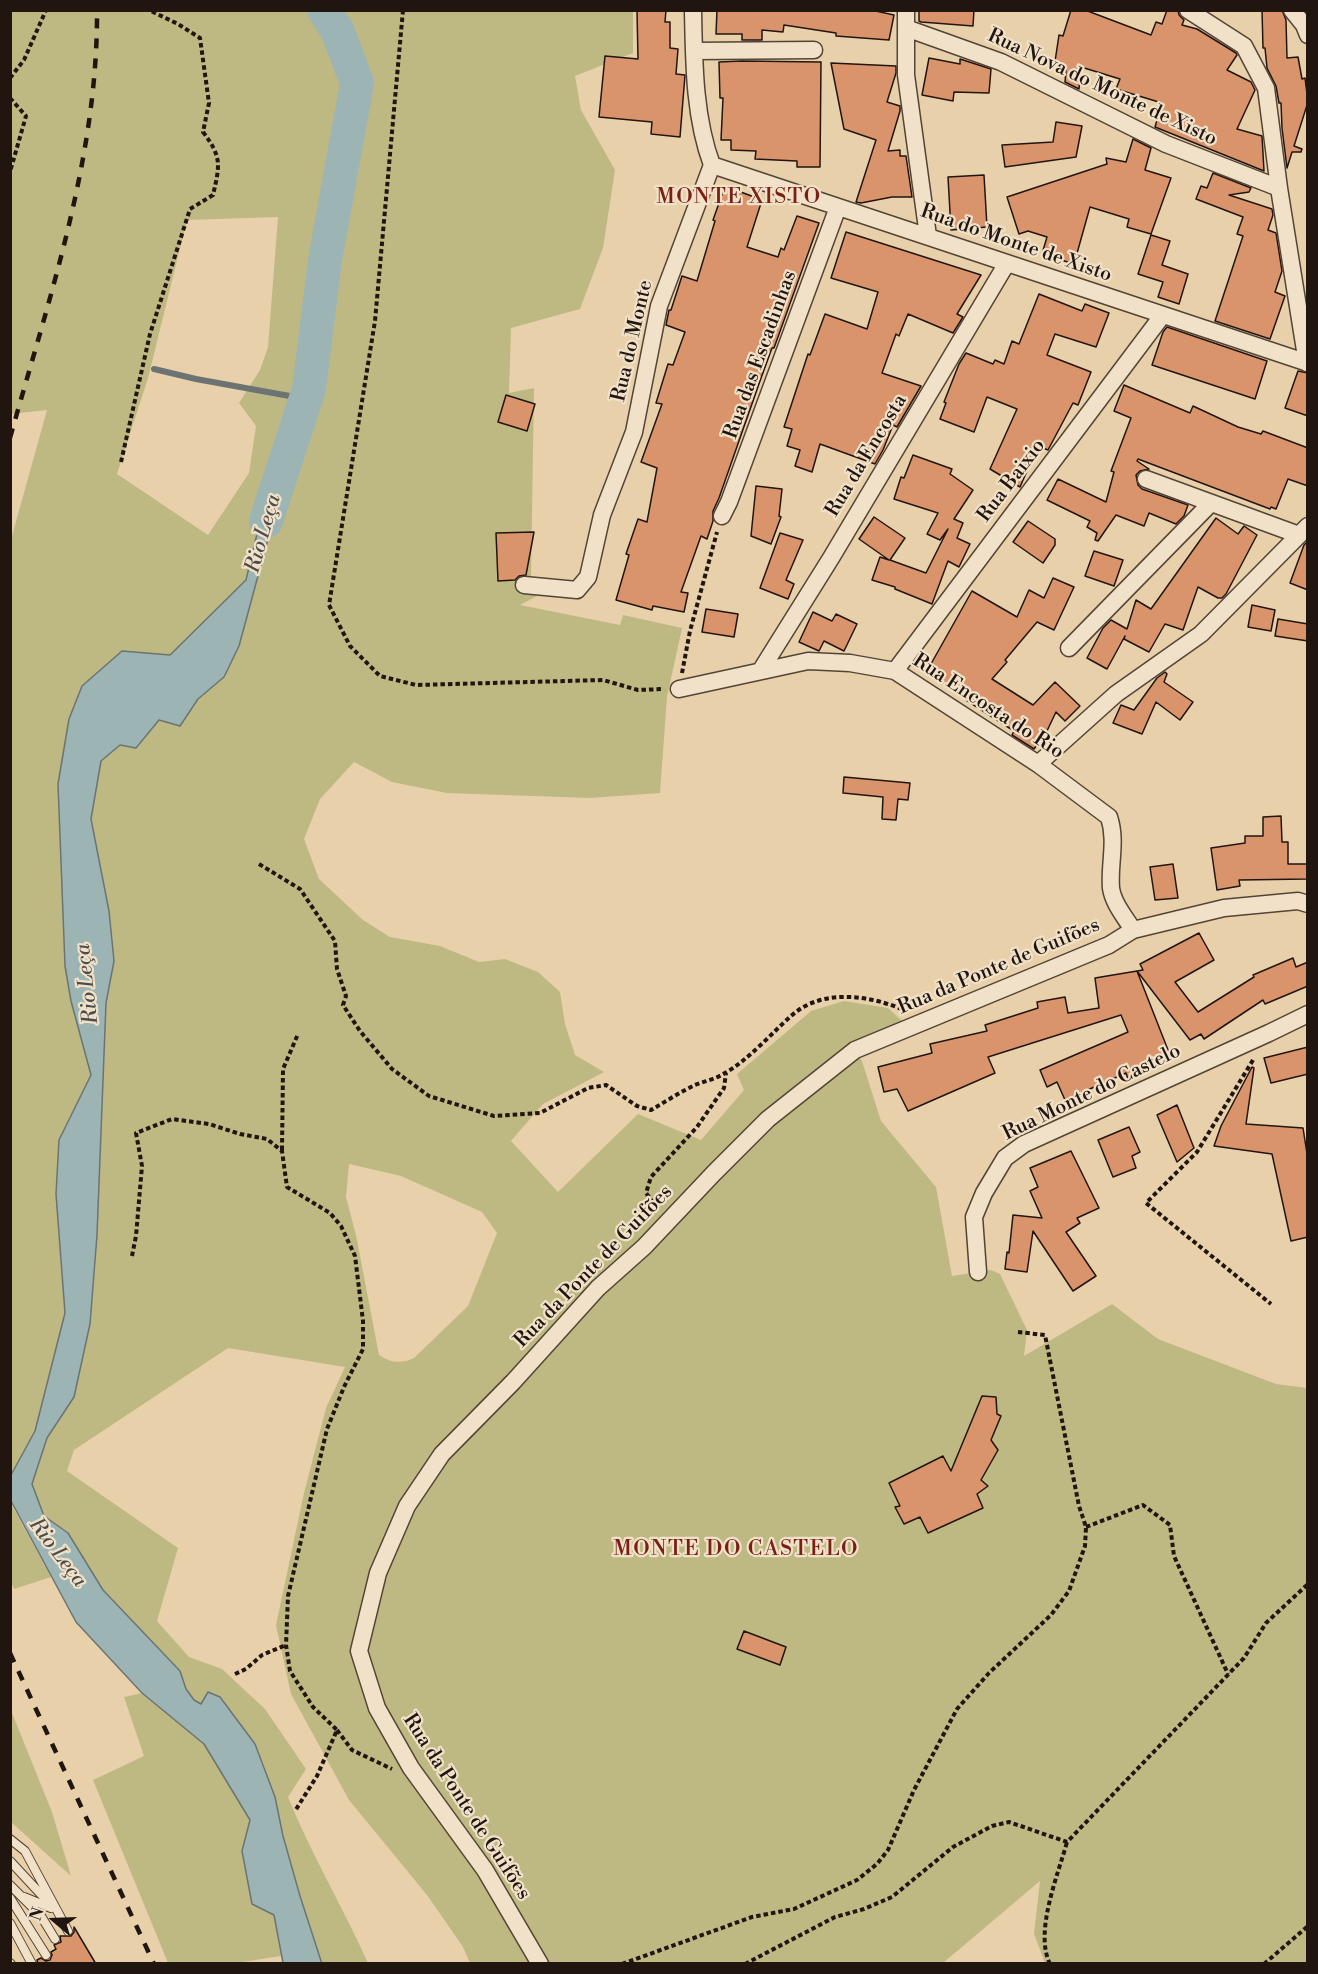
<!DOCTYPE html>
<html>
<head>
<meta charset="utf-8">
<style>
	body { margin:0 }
	#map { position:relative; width:1318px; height:1974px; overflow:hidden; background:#e8d1aa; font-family:"Libre Bodoni",serif }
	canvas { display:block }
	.frame { position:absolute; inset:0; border:12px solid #211510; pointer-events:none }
	.north { position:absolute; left:24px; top:1890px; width:60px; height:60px; -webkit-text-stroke:4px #f0e1c8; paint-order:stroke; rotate:289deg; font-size:16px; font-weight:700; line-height:24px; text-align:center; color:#211510 }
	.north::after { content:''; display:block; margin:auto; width:21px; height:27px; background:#211510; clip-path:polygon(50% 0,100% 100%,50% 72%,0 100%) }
</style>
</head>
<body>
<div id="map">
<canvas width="1318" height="1974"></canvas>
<div class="frame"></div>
<div class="north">N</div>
</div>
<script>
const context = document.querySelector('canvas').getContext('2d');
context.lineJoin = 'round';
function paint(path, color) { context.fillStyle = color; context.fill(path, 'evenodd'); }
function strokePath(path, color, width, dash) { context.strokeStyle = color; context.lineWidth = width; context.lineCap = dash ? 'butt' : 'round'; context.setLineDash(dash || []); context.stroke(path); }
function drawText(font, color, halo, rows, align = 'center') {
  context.font = font + ' "Libre Bodoni",serif'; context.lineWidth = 4.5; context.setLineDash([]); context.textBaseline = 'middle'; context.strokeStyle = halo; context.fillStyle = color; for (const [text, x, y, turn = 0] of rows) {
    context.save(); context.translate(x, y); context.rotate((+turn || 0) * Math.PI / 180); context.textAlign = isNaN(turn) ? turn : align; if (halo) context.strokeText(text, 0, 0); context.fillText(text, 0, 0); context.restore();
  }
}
paint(new Path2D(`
	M10,11H633V53L575,76L581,110L615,170L603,248L580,309L511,328L509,393L534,388L531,576L537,596L520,605L620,625L623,615L682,628L667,697L660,793L590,798L447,793L392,782L354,762L320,799L304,839L319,879L363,920L390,937L440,946L479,962L505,959L538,972L560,992L565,1024L575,1055L604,1072L543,1104L511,1141L558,1192L638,1114L701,1140L744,1090L737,1074L811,1011L844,1001L888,1008L910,1028L855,1050L862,1061L881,1121L936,1187L952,1276L991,1270L1000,1274L1027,1330L1024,1356L1112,1304L1158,1339L1276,1384L1307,1388V1963H1045L1034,1934L1040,1881L943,1963H470L463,1947L427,1895L349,1800L291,1694L276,1625L304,1493L326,1408L345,1367L228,1348L74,1450L67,1471L178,1548L157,1621L189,1657L222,1669L265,1709L306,1769L288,1797C311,1854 343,1907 368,1963H322L300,1896L283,1836L275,1797L255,1744L194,1700L186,1689L180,1671L103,1590L68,1533L44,1516L32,1484L47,1438L74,1397L90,1324L97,1235L106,1003L114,961L109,911L91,819L101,761L120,745L137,748L159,720L180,726L198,699L224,677L239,646L284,481L272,471L246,580L170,655L122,651L63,880L65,966L71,1001L91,1075L59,1140L56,1194L65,1313L35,1431L11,1475L10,543L47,410L11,414ZM278,217L268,347L260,370L239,403L256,426L249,473L208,535L117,474L148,378L187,220ZM349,1164L401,1176L482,1212L497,1233L468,1306L414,1358C401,1364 391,1363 379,1355L356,1235L346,1197Z
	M10,1502L51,1577L14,1589L10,1579Z
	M142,1693L205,1744L250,1821L242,1851L252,1904L274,1915L281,1956L236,1963H168L93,1780L144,1756L124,1697Z
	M10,1708L52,1812L71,1876L11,1822Z`), '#beb983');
const water = new Path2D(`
	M272,471L284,480L239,646L224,677L198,699L180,726L159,720L136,748L120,745L101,761L91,819L109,911L114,961L106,1003L97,1235L90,1324L74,1397L47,1438L32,1484L44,1516L68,1533L103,1590L180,1671L186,1689L194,1700L201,1704L208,1692L220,1697L255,1744L275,1797L283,1836L300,1896L322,1964L283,1963L274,1915L252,1904L242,1851L250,1820L204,1744L142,1693L76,1622L11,1501V1475L35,1431L65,1313L56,1194L59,1140L91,1075L71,1001L65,966L58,784L69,719L82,686L122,651L170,655L246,580Z`);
paint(water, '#9db4b5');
strokePath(water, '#6b7473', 1.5);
strokePath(new Path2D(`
	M154,369L196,379L306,399`), '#6b7473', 6);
strokePath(new Path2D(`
	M266,521L309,389L325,260L357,83L338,32L324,10`), '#9db4b5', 34);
const building = new Path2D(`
	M637,10H666L665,22H670V48L678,49L676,74L685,75L680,137L651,134L652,122L599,117L605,56L638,59Z
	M717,10H871L894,15L889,40L836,36V33L784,25L783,32L762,30V40H742V34H716Z
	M919,10H974L973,26L921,22L919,21Z
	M1071,10H1085L1151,35L1156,22L1162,24L1167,10H1178L1179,15L1184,20L1182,25L1197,29L1236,53L1237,55L1227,70L1251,82L1255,90L1237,129L1262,136L1264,171L1155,127L1162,103L1116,89L1120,79L1081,67L1079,89L1065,82L1066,70L1054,68L1059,35L1063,36Z
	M1262,10H1282L1286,20L1287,58L1298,57L1302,79L1305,78L1308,102L1294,146L1302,149L1301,152H1292L1287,168L1282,128L1281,103H1279L1276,86L1267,68L1265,48H1263Z
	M929,58L960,64V59L991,69L989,93L954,92L953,101L922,95Z
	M742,61L821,62L820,167H797V161L755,159L756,151L731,150V140H721L723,98H720L719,62Z
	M831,63L896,66V73L887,102L900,106V111L888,151L900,150V156H906L912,197H892L861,203L856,202L876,140L844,129Z
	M1056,122L1082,126L1076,157L1005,167L1002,145L1053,142Z
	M1133,139L1151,148L1145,170L1171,178L1151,234L1127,227L1129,219L1090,207L1074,264L1042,254L1047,237L1028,231L1019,234L1007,197L1107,164L1106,158L1126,162Z
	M1213,173L1251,188L1249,192L1229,195L1272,209L1273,215L1268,230L1276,233L1282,271L1275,292L1285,296L1270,339L1215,321L1243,236L1237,234L1243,217L1196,199L1201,186L1207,188Z
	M984,175L987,227L951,230L948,177Z
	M725,186L762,200L747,247L778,257L781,248L784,250L797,216L819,223L774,348H772L760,381L719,498L713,511V521L707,539L701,536L681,592L688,593L684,612L653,606L652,610L616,600L629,555L626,554L638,519L647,522L657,468L641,462L662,404L656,403L668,364L673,365L685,332L666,325L669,310H671L682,276L697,281L715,221L713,220Z
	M846,232L981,275L957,314L963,317L953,333L908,314L899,336L896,334L882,373L921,386L897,427L893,425L883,450L875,464L820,444L812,472L795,466L800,450L787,446L792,429L784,427L808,354L810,355L825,314L867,329L878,292L831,278Z
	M1151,235L1170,241L1162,265L1188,274L1179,304L1158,297L1163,282L1138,274Z
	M1039,294L1082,311L1085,304L1109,313L1096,347L1055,334L1047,355L1091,372L1078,405L1073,403L1048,450L1038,446L1020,487L990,469L1017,409L987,397L974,432L940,419L946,403L944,402L959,364L966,353L993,364L995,360L1004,364L1012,341L1019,344Z
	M1167,327L1267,361L1255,399L1152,365L1163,332Z
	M1298,371L1308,373V416L1285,408Z
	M1124,385L1190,413L1193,406L1238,427L1261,434L1263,431L1308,448V486L1288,479L1276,509L1271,507L1270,509L1138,459L1137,461L1149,469L1140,471L1136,475L1138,485L1142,489L1188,505L1184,516L1176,524L1149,513L1144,526L1116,515L1098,541L1095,540L1097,533L1087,527L1090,521L1047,500L1058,479L1106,502L1114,472L1111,471L1131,418L1114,411Z
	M506,395L535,404L527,431L498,422Z
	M913,455L952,469L950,474L973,490L954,519L963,523L957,538L970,544L959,567L948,561L932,604L895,589V587L872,580L880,557L889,560L859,539L874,517L905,538L890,560L926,573L948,529L940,540L927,534L938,513L894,499L901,477L904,478Z
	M756,486L782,489L779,516L781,517L771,544L751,536Z
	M1216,518L1238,534L1244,526L1257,535L1226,594L1222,598H1218L1198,587L1183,630L1165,624L1149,652L1124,639L1125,636L1107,669L1087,658L1103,628L1111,620L1127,629L1136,600L1151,609Z
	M1028,521L1055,539V545L1043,563L1013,542Z
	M534,532L526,575L519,576L515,580L498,581L496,533Z
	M780,533L803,540L786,580L794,584L788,599L760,588Z
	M1308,541V590L1290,583L1304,545Z
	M1094,551L1123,560L1114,586L1085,576Z
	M1053,578L1074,587L1054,630L1037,622L1005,660L1007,662L992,679L1033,705L1055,682L1080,706L1065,721L1056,712L1046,733L1034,749L1012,735L1014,731L966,700L927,671L972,591L1017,617L1029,590L1044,598Z
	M1252,605L1275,610L1271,631L1248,627Z
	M706,609L738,614L734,637L702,632Z
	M813,612L832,621L836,614L857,624L844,651L824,641L819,651L799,642Z
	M1278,619L1308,624V641L1275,636Z
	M1165,672L1167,674L1164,682L1193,702L1180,720L1156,702L1142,734L1113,723L1121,705L1134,710L1157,678Z
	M844,777L910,783L908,800L898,799L896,820L882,819L883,797L843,793Z
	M1281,816L1282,842H1288V864H1307V879L1239,880L1240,886L1217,890L1211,848L1245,843V836H1263V817Z
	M1173,864L1178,898L1155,900L1150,867Z
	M1199,933L1214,960L1175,982L1198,1012L1254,977L1253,975L1293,958L1296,967L1308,962V986L1265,1004L1263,1000L1204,1039L1201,1034L1190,1040L1137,971L1143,970L1140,964Z
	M1137,971L1170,1055L1146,1064L1149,1071L1128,1079L1126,1073L1065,1100L1057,1082L1047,1087L1040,1070L1128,1032L1121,1015L988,1057L995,1073L908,1111L897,1089L884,1092L878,1067L932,1053L930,1044L987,1031L985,1025L1038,1008L1037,1002L1065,997L1068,1013L1099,1008L1095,978Z
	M1308,1047V1074L1271,1083L1264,1058Z
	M1252,1067L1254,1068L1246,1124L1303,1128L1308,1160V1237L1291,1241L1272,1154L1214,1146L1221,1126Z
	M1177,1105L1194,1148L1177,1162L1157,1115Z
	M1129,1127L1140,1152L1132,1156L1136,1168L1113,1177L1098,1140Z
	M1071,1151L1099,1208L1077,1218L1080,1223L1066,1232L1096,1276L1073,1291L1033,1231L1027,1272L1005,1269L1007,1252L1009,1253L1013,1215L1042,1218L1030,1191L1038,1187L1030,1168Z
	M982,1396L996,1397L997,1414L1001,1416L991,1440L998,1450L981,1480L988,1486L977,1494L983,1508L928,1533L920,1517L904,1524L895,1507L900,1506L889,1483L943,1456L951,1471Z
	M744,1631L786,1647L780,1665L737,1649Z
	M74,1927L96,1964H38L37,1960L41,1958L46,1961L50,1960L52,1955L51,1952L56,1949L54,1945L61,1942L60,1936H71L74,1932Z`);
paint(building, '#da946b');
strokePath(building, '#211510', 1.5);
const lane = new Path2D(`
	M10,1839L25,1851L68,1931
	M10,1861L50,1904
	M10,1885L41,1916L55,1939
	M24,1897L51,1908
	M10,1898L46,1955
	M10,1923L32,1964
	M10,1963L11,1964`);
const street = new Path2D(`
	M906,10V75L928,236
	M1188,10L1244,46L1266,88L1279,188L1307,363
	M1292,10L1304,25L1308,35
	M906,28L1001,62L1166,144L1279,188
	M694,51L814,50
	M712,165L1308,363
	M1146,479L1299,535
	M722,516L729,502L838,207
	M524,585L577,590L588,577L602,515L634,432L659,306L712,165C694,117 694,62 693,10
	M1069,648L1211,503
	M761,670L831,558L1007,263
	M895,671L1162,316
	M679,689L808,661L850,663L895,671L1038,764L1109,817C1117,841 1109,864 1111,888C1113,903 1125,917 1133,930
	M1038,764L1116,694L1201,634L1308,526
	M978,1272L974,1217L984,1193L1005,1158L1024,1144L1269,1033L1308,1014
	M540,1964L485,1870L411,1768L377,1708L359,1651L378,1573L407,1506L442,1454L513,1382L598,1288L644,1247L714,1173L768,1119L855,1050L1109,945L1133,930L1224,908L1298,901L1308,904`);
strokePath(lane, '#534436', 10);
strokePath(street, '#534436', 19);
strokePath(new Path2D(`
	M403,10L375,321L329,605L350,646L380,676L416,685L603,680L638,690L664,689
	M10,78L24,60L46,10
	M10,98L26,116L10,172
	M121,462L150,334L190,209L213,195C220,165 222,157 203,132L209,103L200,38L178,24L149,10
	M682,673L690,631L717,532
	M259,864L300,889L335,941L337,969L346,996L343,1005L360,1031L392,1069L429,1096L494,1116L540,1113L588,1088L606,1085L637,1106L651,1110C665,1102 680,1092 695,1085C705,1081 716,1079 725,1073C747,1061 772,1033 791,1016C822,988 869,995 904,1010
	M1253,1060L1197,1152L1146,1203L1271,1304
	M282,1150L283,1069L298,1034
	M658,1209L646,1193L651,1177L697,1127L724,1088L726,1073
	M132,1256L136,1236L142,1166L136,1133L172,1119L209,1124L240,1134L267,1139L282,1151L287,1187L330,1213L341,1226L355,1256L363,1321V1349L344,1387L327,1429L288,1596L286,1645L290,1671L313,1707L337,1730L317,1776L295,1811
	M1086,1527L1143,1505L1170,1525L1174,1556L1228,1674
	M235,1674L246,1669L262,1655L286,1645
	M337,1730L352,1750L392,1769
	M622,1964L752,1917L794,1909L857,1880L877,1864L888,1850L914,1790L957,1709L989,1673L1051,1615L1069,1591L1085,1546L1086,1527L1079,1506L1045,1335L1018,1332
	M745,1964L835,1917L864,1909L892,1897L953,1847L992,1826L1009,1822L1067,1842L1244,1658L1266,1623L1308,1584
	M1050,1964C1034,1932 1058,1875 1067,1842
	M1264,1964L1308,1926`), '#211510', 4, [4.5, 3]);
strokePath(lane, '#f0e1c8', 8);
strokePath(street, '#f0e1c8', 16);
strokePath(new Path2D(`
	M10,438C49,298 98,157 97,10
	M10,1653L154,1964`), '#211510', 4.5, [10, 10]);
drawText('20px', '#211510', '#f0e1c8', [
	["Rua Nova do Monte de Xisto",1102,88,25],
	["Rua do Monte de Xisto",1016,244,19],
	["Rua do Monte",633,341,-77],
	["Rua das Escadinhas",761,355,-70],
	["Rua da Encosta",867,456,-59],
	["Rua Baixio",1012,481,-53],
	["Rua Encosta do Rio",988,707,33],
	["Rua da Ponte de Guifões",999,967,-23],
	["Rua Monte do Castelo",1092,1093,-26],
	["Rua da Ponte de Guifões",594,1267,-46],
	["Rua da Ponte de Guifões",466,1807,57]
]);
context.letterSpacing = '1.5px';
drawText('21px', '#7a1f14', '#f0e1c8', [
	["MONTE XISTO",739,198],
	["MONTE DO CASTELO",736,1550]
]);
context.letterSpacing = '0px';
drawText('italic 21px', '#4c4d4a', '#f0e1c8', [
	["Rio Leça",264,534,-74],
	["Rio Leça",88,984,-96],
	["Rio Leça",57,1553,53]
]);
</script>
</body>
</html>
